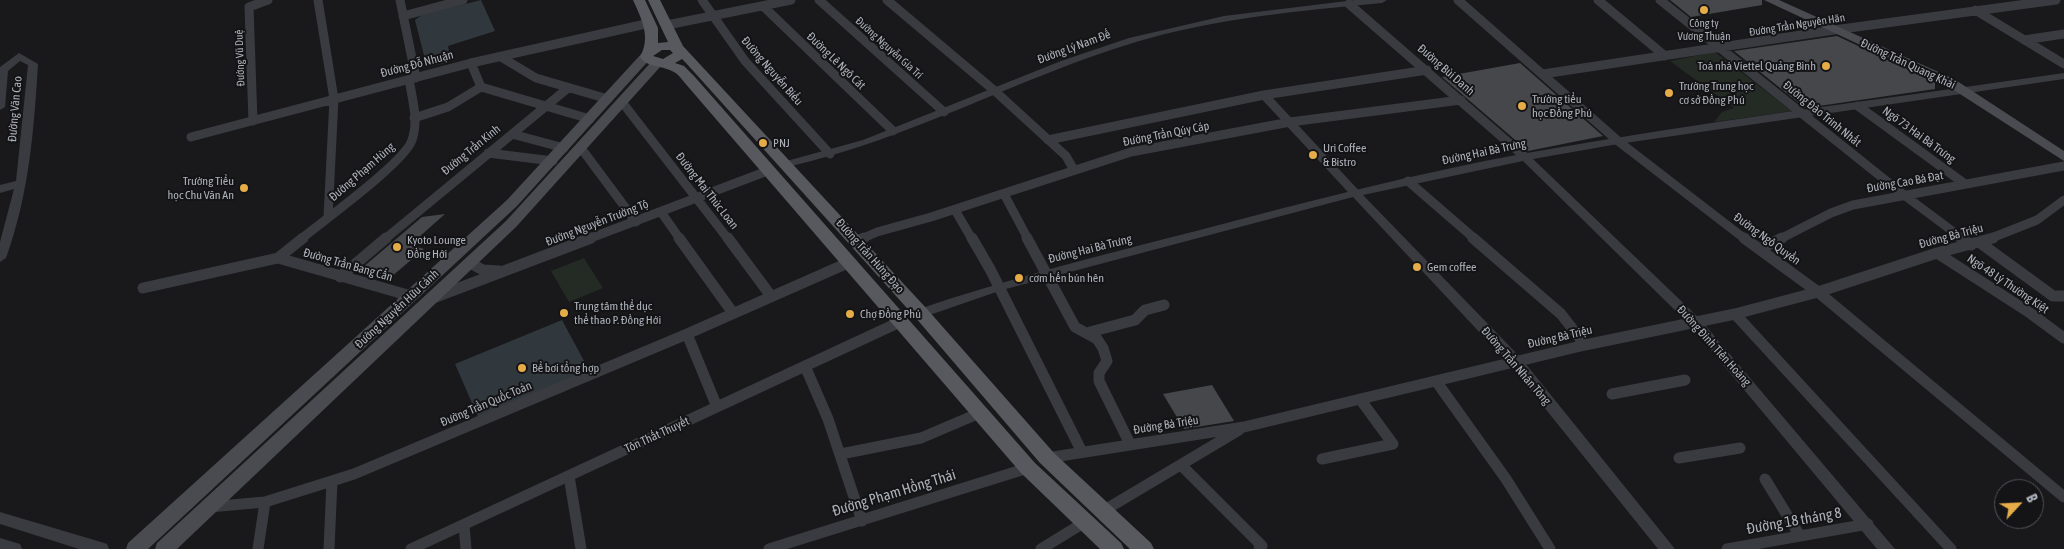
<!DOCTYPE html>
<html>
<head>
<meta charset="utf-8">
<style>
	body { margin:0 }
	#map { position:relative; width:2064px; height:549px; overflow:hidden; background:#19191b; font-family:"Asap Condensed",sans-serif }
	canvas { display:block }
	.north { position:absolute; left:1994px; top:479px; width:50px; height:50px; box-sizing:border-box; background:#141416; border:1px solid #515358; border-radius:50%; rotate:65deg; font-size:14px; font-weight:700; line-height:20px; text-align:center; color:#adb1ba }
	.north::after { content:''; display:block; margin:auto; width:18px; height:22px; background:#e5ac47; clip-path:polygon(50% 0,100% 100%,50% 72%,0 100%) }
</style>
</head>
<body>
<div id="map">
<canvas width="2064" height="549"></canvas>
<div class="north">B</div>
</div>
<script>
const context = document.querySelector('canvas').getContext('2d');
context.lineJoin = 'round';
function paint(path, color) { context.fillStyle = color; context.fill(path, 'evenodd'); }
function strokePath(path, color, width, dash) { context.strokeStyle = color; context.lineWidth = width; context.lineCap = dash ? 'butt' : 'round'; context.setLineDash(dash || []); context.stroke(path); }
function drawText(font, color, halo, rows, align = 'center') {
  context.font = font + ' "Asap Condensed",sans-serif'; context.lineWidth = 4; context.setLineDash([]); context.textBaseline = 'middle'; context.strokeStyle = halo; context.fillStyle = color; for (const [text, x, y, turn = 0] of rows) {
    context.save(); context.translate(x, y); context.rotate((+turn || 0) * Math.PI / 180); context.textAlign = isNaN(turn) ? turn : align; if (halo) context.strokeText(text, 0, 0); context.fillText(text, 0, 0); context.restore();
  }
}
paint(new Path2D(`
	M1715,52L1792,111L1714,122L1722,112L1734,108L1670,61Z
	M584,258L603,288L569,302L551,271Z`), '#232b24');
paint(new Path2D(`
	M481,0L495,31L448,46L449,52L445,53V63L427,67L415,20L422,15Z
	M562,320L590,372L479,419L455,364Z`), '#30383e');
paint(new Path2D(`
	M1670,0H1762V5L1691,17Z
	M1837,36L1935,82V89L1805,108L1734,51Z
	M1520,63L1603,136L1528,151L1442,77Z
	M445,214L410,245L424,249L391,277L362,268L422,217Z
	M1212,385L1234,421L1184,429L1163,394Z`), '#46474b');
strokePath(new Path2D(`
	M318,0L334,99L328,217
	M400,0L416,78
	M702,0L745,61L830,154
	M819,0L944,112
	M887,0L996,92L1066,156L1074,170
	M1458,0L1618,141L1745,239
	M1598,0L1665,56
	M1660,0L1904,195L1963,239
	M1349,4L1525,157
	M764,7L893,131
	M1975,10L2064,64
	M403,16L463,0
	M667,25L791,0
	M2024,40L2064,34
	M501,57L536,78L608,99
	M471,63L481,87
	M1543,74L1834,30L2056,0
	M481,87L590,119
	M1264,95L1355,193
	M622,102L728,239
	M1858,106L1965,184
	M414,118L448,107L481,87
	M253,121L249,7L268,0
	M512,134L564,148
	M191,137L471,63L650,23
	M1048,140L1264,95L1427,70
	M581,148L636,222
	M488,153L553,161
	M1408,181L1475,239
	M1004,194L1028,239
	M955,210L972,239
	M661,212L680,239
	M301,239C323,221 405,162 412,140C419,121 412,98 409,79
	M385,239L568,88
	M588,239L770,170
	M861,239L877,232L931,217L1131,152L1290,122L1461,100
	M1780,239L1831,213L1853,205L2064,166
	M1989,239L2037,220L2064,200`), '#3a3b40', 9);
strokePath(new Path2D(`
	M679,238L733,313
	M728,238L771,296
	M972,238L990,269L1082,452
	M1027,238L1075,327L1097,339L1103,348L1107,361L1099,373V381L1130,444
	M1473,238L1561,314L1585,345
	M1744,238L1818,292L2064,497
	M1961,238L1971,245
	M857,241L864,238
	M1979,242L2053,296H2064
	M1760,249L1782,238
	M1937,253L2030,313L2064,338
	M278,258L411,296
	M470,263L483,270L499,271
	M340,277L386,238
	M143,288L278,258L303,238
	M433,298L591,238
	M1735,314L1951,549
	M1090,332L1135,320L1145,310L1164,305
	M687,334L717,407
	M805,366L828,419L862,521
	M1436,381L1506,479L1550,549
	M1612,394L1685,380
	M841,454L921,438L982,412
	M1047,458L1244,427L1585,345L1735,314L1818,292L1937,253L1993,238
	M1679,458L1740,448
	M1322,459L1393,444L1360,399
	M1181,465L1262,546L1259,549
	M569,476L581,549
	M1765,479L1800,536
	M209,507L265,502L354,474L687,334L850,262
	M1103,511L1239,430
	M464,525L466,549
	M258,549L265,502
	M329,549L332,481
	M411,549L902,321
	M769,549L1028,468
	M1041,549L1085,522
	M1727,549L1868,524`), '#3a3b40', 11);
paint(new Path2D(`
	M1355,0H1387L1382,3C1299,11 1216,18 1136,42C1017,78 908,140 787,167L781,164L783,162L863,140L1061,61L1129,38L1224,16Z
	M19,53L38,64C34,130 29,195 6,258L0,262V242L14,189L0,193V185L16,181L28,65L20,61L8,71L5,107L0,110V67Z
	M2064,73V79L1618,144L1533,159L1700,319L1895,549H1877L1690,325L1523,161L1363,195L1521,358L1675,549H1658L1511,366L1353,197L1002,290L921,318L915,313L916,310C1010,278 1105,254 1200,230C1309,201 1417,173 1527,153C1705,121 1885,99 2064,73Z
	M0,512L101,542L107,544L109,549H79L0,524Z
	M0,538L20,544L22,549H0Z`), '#3a3b40');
paint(new Path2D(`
	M1764,0H1779L1954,79L2064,151V161L1946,85Z
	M647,51L653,55L651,58L517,206L148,549H126L128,543L507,200L643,52Z
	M657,59L663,63L661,66L516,227L177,549H155L157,543L506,221L653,60Z`), '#494b50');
paint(new Path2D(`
	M633,0H645L658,28V43L668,42L648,0H660L683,46L927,309L1054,453L1151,543L1154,549H1130L1040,463L915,317L686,63L682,59L675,63L684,66L694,76L1035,463L1121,543L1124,549H1100L1021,473L684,82C681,78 677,73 672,71C660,65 648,68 640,57C651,37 642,20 633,0ZM662,50H670L673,53L663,59L653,56Z`), '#57595f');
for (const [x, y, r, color] of [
	[1704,10,5,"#e5ac47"],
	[1826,66,5,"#e5ac47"],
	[1669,93,5,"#e5ac47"],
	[1522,106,5,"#e5ac47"],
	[763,143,5,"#e5ac47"],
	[1313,155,5,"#e5ac47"],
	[244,188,5,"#e5ac47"],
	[397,247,5,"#e5ac47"],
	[1417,267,5,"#e5ac47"],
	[1019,278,5,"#e5ac47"],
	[564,313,5,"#e5ac47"],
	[850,314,5,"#e5ac47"],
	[522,368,5,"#e5ac47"]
]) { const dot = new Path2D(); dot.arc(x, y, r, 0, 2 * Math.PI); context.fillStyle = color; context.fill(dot); strokePath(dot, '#141416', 2); }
drawText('11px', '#adb1ba', '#141416', [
	["Công ty",1704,24],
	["Vương Thuận",1704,37]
]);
drawText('11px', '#adb1ba', '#141416', [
	["Đường Trần Nguyên Hãn",1797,25,-9],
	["Đường Nguyễn Gia Trí",889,48,42],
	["Đường Vũ Duệ",240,58,-92]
]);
drawText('12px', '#adb1ba', '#141416', [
	["Đường Lý Nam Đế",1074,47,-20],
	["Đường Lê Ngô Cát",836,61,44],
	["Đường Đỗ Nhuận",417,64,-15],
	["Đường Trần Quang Khải",1908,64,25],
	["Đường Bùi Danh",1446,70,41],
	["Đường Nguyễn Biểu",772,71,49],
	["Đường Văn Cao",15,109,-85],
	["Đường Đào Trinh Nhất",1822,114,39],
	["Đường Trần Qúy Cáp",1166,134,-11],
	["Ngõ 73 Hai Bà Trưng",1919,135,36],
	["Đường Trần Kinh",471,150,-39],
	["Đường Hai Bà Trưng",1484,152,-12],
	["Đường Phạm Hùng",362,172,-41],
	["Đường Cao Bá Đạt",1905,182,-10],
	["Đường Mai Thúc Loan",707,191,52],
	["Đường Nguyễn Trường Tộ",597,223,-21],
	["Đường Bà Triệu",1951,236,-15],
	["Đường Ngô Quyền",1767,239,36],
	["Đường Hai Bà Trưng",1090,249,-14],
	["Đường Trần Hưng Đạo",870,256,48],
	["Đường Trần Bang Cấn",348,265,16],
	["Ngõ 48 Lý Thường Kiệt",2008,284,34],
	["Đường Nguyễn Hữu Cảnh",397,309,-43],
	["Đường Bà Triệu",1560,337,-13],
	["Đường Đinh Tiên Hoàng",1714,346,48],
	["Đường Trần Nhân Tông",1516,366,49],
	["Đường Trần Quốc Toản",486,404,-23],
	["Đường Bà Triệu",1166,425,-9],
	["Tôn Thất Thuyết",657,435,-25]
]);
drawText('12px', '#adb1ba', '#141416', [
	["Toà nhà Viettel Quảng Bình",1816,66,"right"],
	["Trường Trung học",1679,86],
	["cơ sở Đồng Phú",1679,100],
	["Trường tiểu",1532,99],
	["học Đồng Phú",1532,113],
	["PNJ",773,143],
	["Uri Coffee",1323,148],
	["& Bistro",1323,162],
	["Trường Tiểu",234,181,"right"],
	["học Chu Văn An",234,195,"right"],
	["Kyoto Lounge",407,240],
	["Đồng Hới",407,254],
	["Gem coffee",1427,267],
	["cơm hến bún hên",1029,278],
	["Trung tâm thể dục",574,306],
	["thể thao P. Đồng Hới",574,320],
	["Chợ Đồng Phú",860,314],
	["Bể bơi tổng hợp",532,368]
], 'left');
drawText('15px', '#adb1ba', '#141416', [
	["Đường Phạm Hồng Thái",894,493,-17],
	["Đường 18 tháng 8",1794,521,-10]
]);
</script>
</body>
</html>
